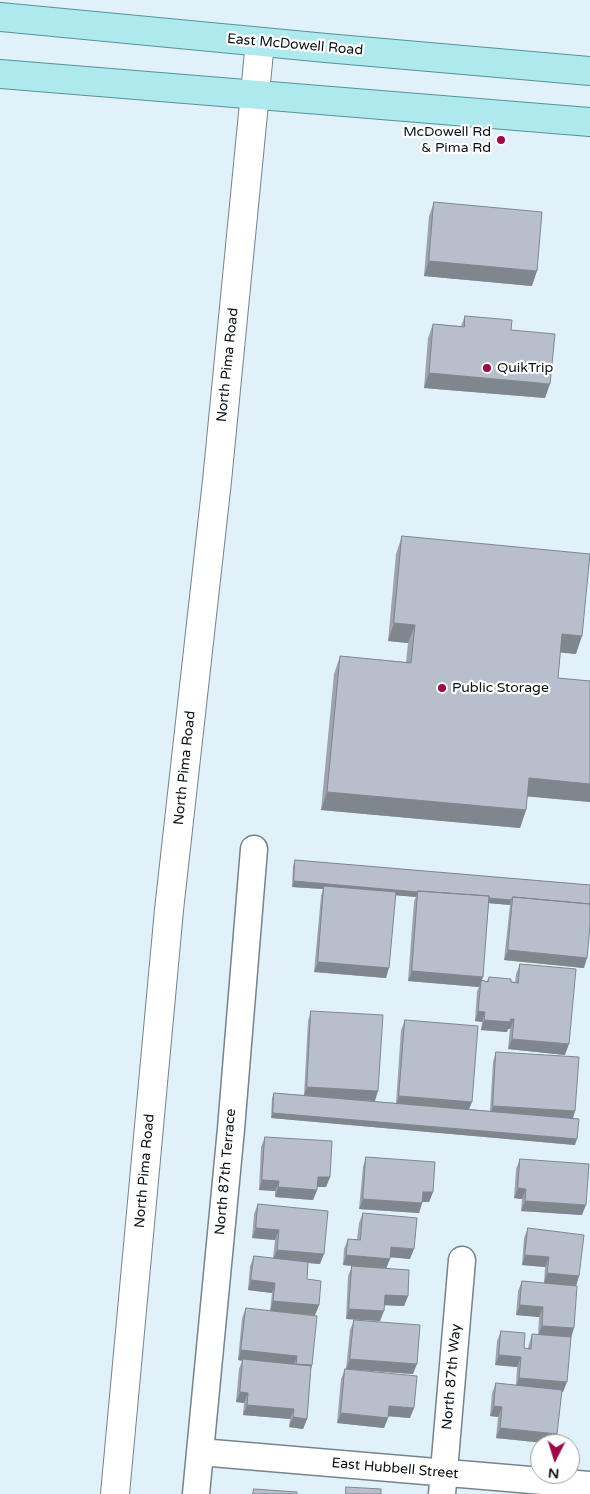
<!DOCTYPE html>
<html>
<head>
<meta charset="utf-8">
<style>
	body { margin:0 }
	#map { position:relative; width:590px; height:1494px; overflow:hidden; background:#e1f1f9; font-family:"Varela Round",sans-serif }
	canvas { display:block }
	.north { position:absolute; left:530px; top:1434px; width:50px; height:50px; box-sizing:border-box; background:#fff; border:1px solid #9da0a1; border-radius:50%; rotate:185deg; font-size:14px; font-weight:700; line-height:20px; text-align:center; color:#0b1113 }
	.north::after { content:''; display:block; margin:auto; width:18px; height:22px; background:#a1084a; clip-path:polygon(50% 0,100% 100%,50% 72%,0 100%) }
</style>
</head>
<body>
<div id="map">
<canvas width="590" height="1494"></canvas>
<div class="north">N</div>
</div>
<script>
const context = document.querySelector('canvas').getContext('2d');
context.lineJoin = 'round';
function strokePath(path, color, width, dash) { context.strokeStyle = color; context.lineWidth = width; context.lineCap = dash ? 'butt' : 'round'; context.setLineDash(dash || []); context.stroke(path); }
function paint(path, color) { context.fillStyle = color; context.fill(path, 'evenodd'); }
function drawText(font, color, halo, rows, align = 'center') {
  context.font = font + ' "Varela Round",sans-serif'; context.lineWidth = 4.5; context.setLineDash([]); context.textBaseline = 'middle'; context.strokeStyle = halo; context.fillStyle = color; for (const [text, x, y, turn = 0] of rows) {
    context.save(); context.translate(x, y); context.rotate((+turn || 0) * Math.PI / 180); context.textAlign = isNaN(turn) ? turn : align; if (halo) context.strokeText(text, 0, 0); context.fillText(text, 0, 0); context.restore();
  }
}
const minor = new Path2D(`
	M200,1452L590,1485
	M196,1494L231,1129L254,849
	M442,1494L462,1260`);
const secondary = new Path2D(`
	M115,1494L169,910L217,481L260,42`);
const primary = new Path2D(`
	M0,17L326,48L590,71
	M0,74L590,122`);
strokePath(minor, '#76848b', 29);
strokePath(secondary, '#76848b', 30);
strokePath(primary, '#529499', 30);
strokePath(minor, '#fff', 26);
strokePath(secondary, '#fff', 28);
strokePath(primary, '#aee9ed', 28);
paint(new Path2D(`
	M434,202L532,286L424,276L429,216Z
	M465,316L511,330L545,398L424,388L428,338L433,324L461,326Z
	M402,536L576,654L560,652L558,678L590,681V802L527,796L526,810L520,828L321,810L334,674L340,656L406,662L408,643L388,641L396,554Z
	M295,860L590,885L584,968L504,960L510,905L489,903L482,981H487L489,977L515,982L516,974L520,964L565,1055L508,1049L510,1029H508L507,1032L481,1030L482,1022L475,1021L477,991L479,987L408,981L414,901L416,897L395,895L386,978L314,972L321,896L323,889L292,887L293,866Z
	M311,1011L375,1101L358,1100L396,1103L401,1030L405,1020L469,1109L490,1111L493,1062L496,1052L575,1111L573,1118L575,1145L271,1118L272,1098L274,1093L304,1095L308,1021Z
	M265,1137L330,1177L326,1187H317V1190L313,1200L275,1197V1191L259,1190L261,1147Z
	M366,1157L433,1192L429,1202H422L419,1213L359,1209L363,1167Z
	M520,1159L582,1215L521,1211L522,1199L514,1198L516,1169Z
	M258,1204L320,1264L308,1263L307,1279L319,1305L315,1315L312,1365L311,1369L307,1419L303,1429L289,1427L290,1419L243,1415L244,1403L236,1402L239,1369L242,1361L238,1360L242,1318L246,1308L270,1311L272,1293L248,1290L250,1266L254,1256L273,1258L275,1240L252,1238L254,1214Z
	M363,1213L410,1259L390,1257L386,1268L408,1296L404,1306L384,1305L380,1321L346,1319L348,1276L352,1266L365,1267L343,1265L344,1249L348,1239H357L359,1223Z
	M528,1228L579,1276L576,1285L571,1338L563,1392H562L554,1444L496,1438L498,1417L490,1416L492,1393L496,1383L516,1385L517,1367L495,1365L497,1341L501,1331L524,1348H528L529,1344L532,1334L538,1335L539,1317L516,1315L518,1291L522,1281L555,1284L544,1283L545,1267L522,1265L524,1238Z
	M354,1320L413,1374L346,1369L350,1330Z
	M345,1369L410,1418L388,1416L384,1428L337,1423L341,1379Z`), '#9da4af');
paint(new Path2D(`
	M429,261L537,271L532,286L424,276Z
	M429,373L550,384L545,398L424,388Z
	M394,623L415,625L408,643L388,641Z
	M562,634L582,636L576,654L555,652Z
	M529,778L590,784V802L522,796Z
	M327,792L526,810L520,828L321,810Z
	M294,881L418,892L416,897L324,889V886L323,889L292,887Z
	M418,892L511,900L510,905L418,897Z
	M508,950L587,958L584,968L504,960Z
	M318,962L389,968L386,978L314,972Z
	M412,971L483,977L479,987L408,981Z
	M478,1011L485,1012L482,1022L475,1021Z
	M511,1019H514L510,1029H508L507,1032L481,1030L484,1020Z
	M512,1039L569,1044L565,1055L508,1049Z
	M307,1087L378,1091L375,1101L303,1097Z
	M399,1096L472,1102L468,1112L396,1106Z
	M493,1106L575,1111L572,1121L490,1116Z
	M273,1113L577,1139L575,1145L271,1118Z
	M318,1177H330L326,1187H314Z
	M262,1180L279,1181L275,1191L259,1190Z
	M278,1187L317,1190L313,1200L275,1197Z
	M518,1188L526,1189L522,1199L514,1198Z
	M423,1192H433L429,1202H419Z
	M363,1199L422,1203L419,1213L359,1209Z
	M525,1201L586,1205L582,1215L521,1211Z
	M256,1228L279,1230L275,1240L252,1238Z
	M391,1247L414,1249L410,1259L387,1257Z
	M277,1250L324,1254L320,1264L273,1260Z
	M346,1255L390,1259L386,1269L343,1265Z
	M525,1255L549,1257L545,1267L522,1265Z
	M547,1273L579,1276L576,1286L544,1283Z
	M251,1280L275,1283L272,1293L248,1290Z
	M385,1295L408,1296L404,1306L381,1305Z
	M273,1301L319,1305L315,1315L270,1311Z
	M520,1305L543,1307L539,1317L516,1315Z
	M349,1309L384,1311L380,1321L346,1319Z
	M542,1326L574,1328L571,1338L538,1336Z
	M241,1350L297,1356L293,1366L238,1360Z
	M499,1355L521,1357L517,1367L495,1365Z
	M350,1359L417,1364L413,1374L346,1369Z
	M296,1364L312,1365L309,1375L293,1374Z
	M519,1378L567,1382L563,1392L516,1388Z
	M240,1392L248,1393L244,1403L236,1402Z
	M247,1405L294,1409L290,1419L243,1415Z
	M389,1406L414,1408L410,1418L385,1416Z
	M494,1406L502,1407L498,1417L490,1416Z
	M341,1413L388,1418L384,1428L337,1423Z
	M293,1417L307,1419L303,1429L289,1427Z
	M500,1428L557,1434L554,1444L496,1438Z`), '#7f868e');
const building = new Path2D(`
	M434,202L542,212L537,271L429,261Z
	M465,316L512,320L511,330L555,334L550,384L429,373L433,324L464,327Z
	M402,536L590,554L582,636L562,634L558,678L590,681V784L529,778L526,810L327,792L340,656L411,663L415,625L394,623Z
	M295,860L590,885V904L513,897L511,900L489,898V896L418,891V892L294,881Z
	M324,886L396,892L389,968L318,962Z
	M418,891L489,896L483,977L412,971Z
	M513,897L590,904V926L587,958L508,950Z
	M520,964L576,969L569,1044L512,1039L514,1019H511L510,1022L484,1020L485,1012L478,1011L481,980L488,982L489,977L511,979V982L518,983Z
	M311,1011L383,1015L378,1091L307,1087Z
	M405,1020L478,1026L472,1102L399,1096Z
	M496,1052L579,1057L575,1111L493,1106Z
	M274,1093L579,1119L577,1139L273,1113Z
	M265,1137L332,1141L330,1177H318L317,1190L278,1187L279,1181L262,1180Z
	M366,1157L435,1162L433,1192H423L422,1203L363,1199Z
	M520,1159L589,1164L586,1205L525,1201L526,1189L518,1188Z
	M258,1204L328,1211L324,1254L277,1250L279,1230L256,1228Z
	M363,1213L417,1218L414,1249L391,1247L390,1259L346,1255L348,1239L360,1240Z
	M528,1228L584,1235L579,1276L547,1273L549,1257L525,1255Z
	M254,1256L308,1262L307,1279L321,1281L319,1305L273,1301L275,1283L251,1280Z
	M352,1266L409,1270L408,1296L385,1295L384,1311L349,1309Z
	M522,1281L577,1286L574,1328L542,1326L543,1307L520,1305Z
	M246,1308L317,1316L312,1365L296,1364L297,1356L241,1350Z
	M354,1320L420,1325L417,1364L350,1359Z
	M501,1331L525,1333L524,1348L531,1349L532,1334L571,1337L567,1382L519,1378L521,1357L499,1355Z
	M243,1359L311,1366L307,1419L293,1417L294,1409L247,1405L248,1393L240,1392Z
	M345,1369L417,1376L414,1408L389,1406L388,1418L341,1413Z
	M496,1383L562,1390L557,1434L500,1428L502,1407L494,1406Z
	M346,1487L381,1489V1494H346Z
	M254,1489L297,1492V1494H253Z`);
paint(building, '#b6bfcb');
strokePath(building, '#7f868e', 1);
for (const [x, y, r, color] of [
	[501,140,5,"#a1084a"],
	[487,368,5,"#a1084a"],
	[442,688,5,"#a1084a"]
]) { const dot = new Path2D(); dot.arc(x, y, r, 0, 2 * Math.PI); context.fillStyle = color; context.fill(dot); strokePath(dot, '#fff', 2); }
drawText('14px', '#0b1113', '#fff', [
	["East McDowell Road",295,45,5],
	["North Pima Road",228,365,-84],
	["North Pima Road",185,768,-84],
	["North Pima Road",145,1171,-85],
	["North 87th Terrace",226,1172,-85],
	["North 87th Way",452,1377,-85],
	["East Hubbell Street",395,1469,5]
]);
drawText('14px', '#0b1113', '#fff', [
	["McDowell Rd",491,132,"right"],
	["& Pima Rd",491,148,"right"],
	["QuikTrip",497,368],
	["Public Storage",452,688]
], 'left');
</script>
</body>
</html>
